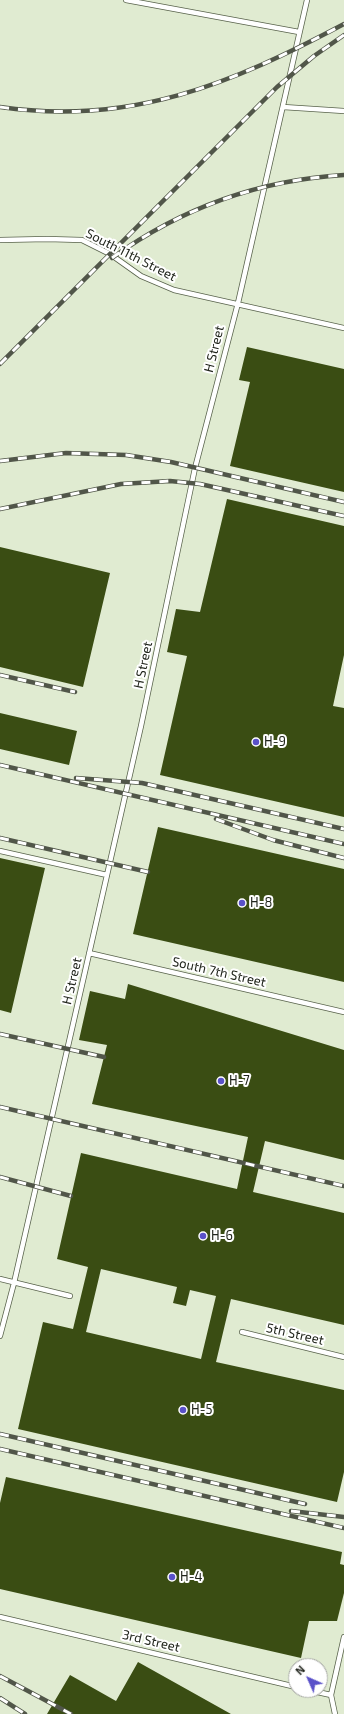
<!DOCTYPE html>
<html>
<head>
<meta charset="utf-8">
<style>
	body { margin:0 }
	#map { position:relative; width:344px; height:1714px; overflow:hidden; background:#e0ebd1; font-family:"Exo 2",sans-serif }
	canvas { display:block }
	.north { position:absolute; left:288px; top:1658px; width:40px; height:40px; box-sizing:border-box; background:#fff; border:1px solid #a6a8a4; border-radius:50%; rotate:315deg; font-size:11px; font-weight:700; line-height:16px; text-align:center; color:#21251c }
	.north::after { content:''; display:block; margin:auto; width:14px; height:18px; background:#5a51c9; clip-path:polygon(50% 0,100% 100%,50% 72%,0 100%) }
</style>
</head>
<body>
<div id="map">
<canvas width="344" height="1714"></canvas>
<div class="north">N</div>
</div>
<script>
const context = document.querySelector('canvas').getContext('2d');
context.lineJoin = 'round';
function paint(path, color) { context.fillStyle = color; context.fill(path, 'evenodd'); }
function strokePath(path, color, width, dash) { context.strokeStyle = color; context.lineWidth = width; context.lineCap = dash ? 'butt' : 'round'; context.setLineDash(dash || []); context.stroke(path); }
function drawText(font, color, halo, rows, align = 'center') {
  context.font = font + ' "Exo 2",sans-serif'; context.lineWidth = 4; context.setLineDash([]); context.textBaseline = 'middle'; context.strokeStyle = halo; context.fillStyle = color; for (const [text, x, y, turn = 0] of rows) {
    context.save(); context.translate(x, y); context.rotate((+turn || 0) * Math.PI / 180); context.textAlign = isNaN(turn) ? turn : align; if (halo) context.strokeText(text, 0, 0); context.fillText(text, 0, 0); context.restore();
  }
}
paint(new Path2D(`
	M247,347L344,369V492L230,466L250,382L239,380Z
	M227,499L344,526V655L333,706L344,708V817L160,775L187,656L167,652L176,609L200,612Z
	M0,547L110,573L83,687L0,667Z
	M0,713L77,731L69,765L0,749Z
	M158,827L344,869V982L133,934Z
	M0,858L45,868L11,1013L0,1010Z
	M128,984L344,1050V1160L265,1141L253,1192L344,1213V1325L231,1299L216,1362L344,1390V1472L337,1502L18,1429L43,1322L73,1329L88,1267L57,1259L81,1153L237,1189L248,1137L92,1104L107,1045L79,1040L90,991L125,999ZM101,1269L177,1287L173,1303L186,1306L190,1290L216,1296L201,1359L86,1332Z
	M6,1477L342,1552L340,1564L344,1565V1593L337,1621H309L301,1658L0,1589V1503Z
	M138,1662L231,1714H47L70,1675L116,1701Z`), '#3a4d13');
const lane = new Path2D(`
	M126,0L299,32
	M283,107L344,111
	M0,240L47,239L82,240L110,254L141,276L174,290L344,328
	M0,851L107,875
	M89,953L344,1012
	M0,1279L70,1296
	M242,1332L344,1357
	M0,1336L14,1283L141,726L195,468L238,303L307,0
	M0,1617L296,1687
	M308,1690L331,1695
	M335,1714L331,1695L344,1637`);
strokePath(lane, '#58624b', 6);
strokePath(lane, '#fff', 4.5);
const rail = new Path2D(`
	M0,107C131,126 231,84 344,24
	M112,258C180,209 259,180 344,175
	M0,364L277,87L314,56L344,35
	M0,461L66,453L126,455L171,462L344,502
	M0,509L121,484L170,481L200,484L344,516
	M0,675L75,692
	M0,765L344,844
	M76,778L142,783L344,829
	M216,819L273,840L344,858
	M0,838L148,872
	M0,1034L104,1057
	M0,1107L344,1186
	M0,1177L71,1196
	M0,1434L305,1504
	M0,1449L344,1528
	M291,1511L344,1517
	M0,1676L71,1714
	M0,1698L25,1714`);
strokePath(rail, '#515649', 4.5);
strokePath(rail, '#fff', 3, [9]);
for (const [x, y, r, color] of [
	[256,742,4,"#5a51c9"],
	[242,903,4,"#5a51c9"],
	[221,1081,4,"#5a51c9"],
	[203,1236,4,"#5a51c9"],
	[183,1410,4,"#5a51c9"],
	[172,1577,4,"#5a51c9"]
]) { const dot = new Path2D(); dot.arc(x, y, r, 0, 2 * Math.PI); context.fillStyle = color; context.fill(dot); strokePath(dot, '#fff', 1.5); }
drawText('13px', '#21251c', '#fff', [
	["South 11th Street",131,255,27],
	["H Street",214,349,-76],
	["H Street",143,665,-78],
	["South 7th Street",219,972,13],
	["H Street",72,981,-77],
	["5th Street",295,1334,13],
	["3rd Street",151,1641,13]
]);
drawText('13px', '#21251c', '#fff', [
	["H-9",264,742],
	["H-8",250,903],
	["H-7",229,1081],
	["H-6",211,1236],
	["H-5",191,1410],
	["H-4",180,1577]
], 'left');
</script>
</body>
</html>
